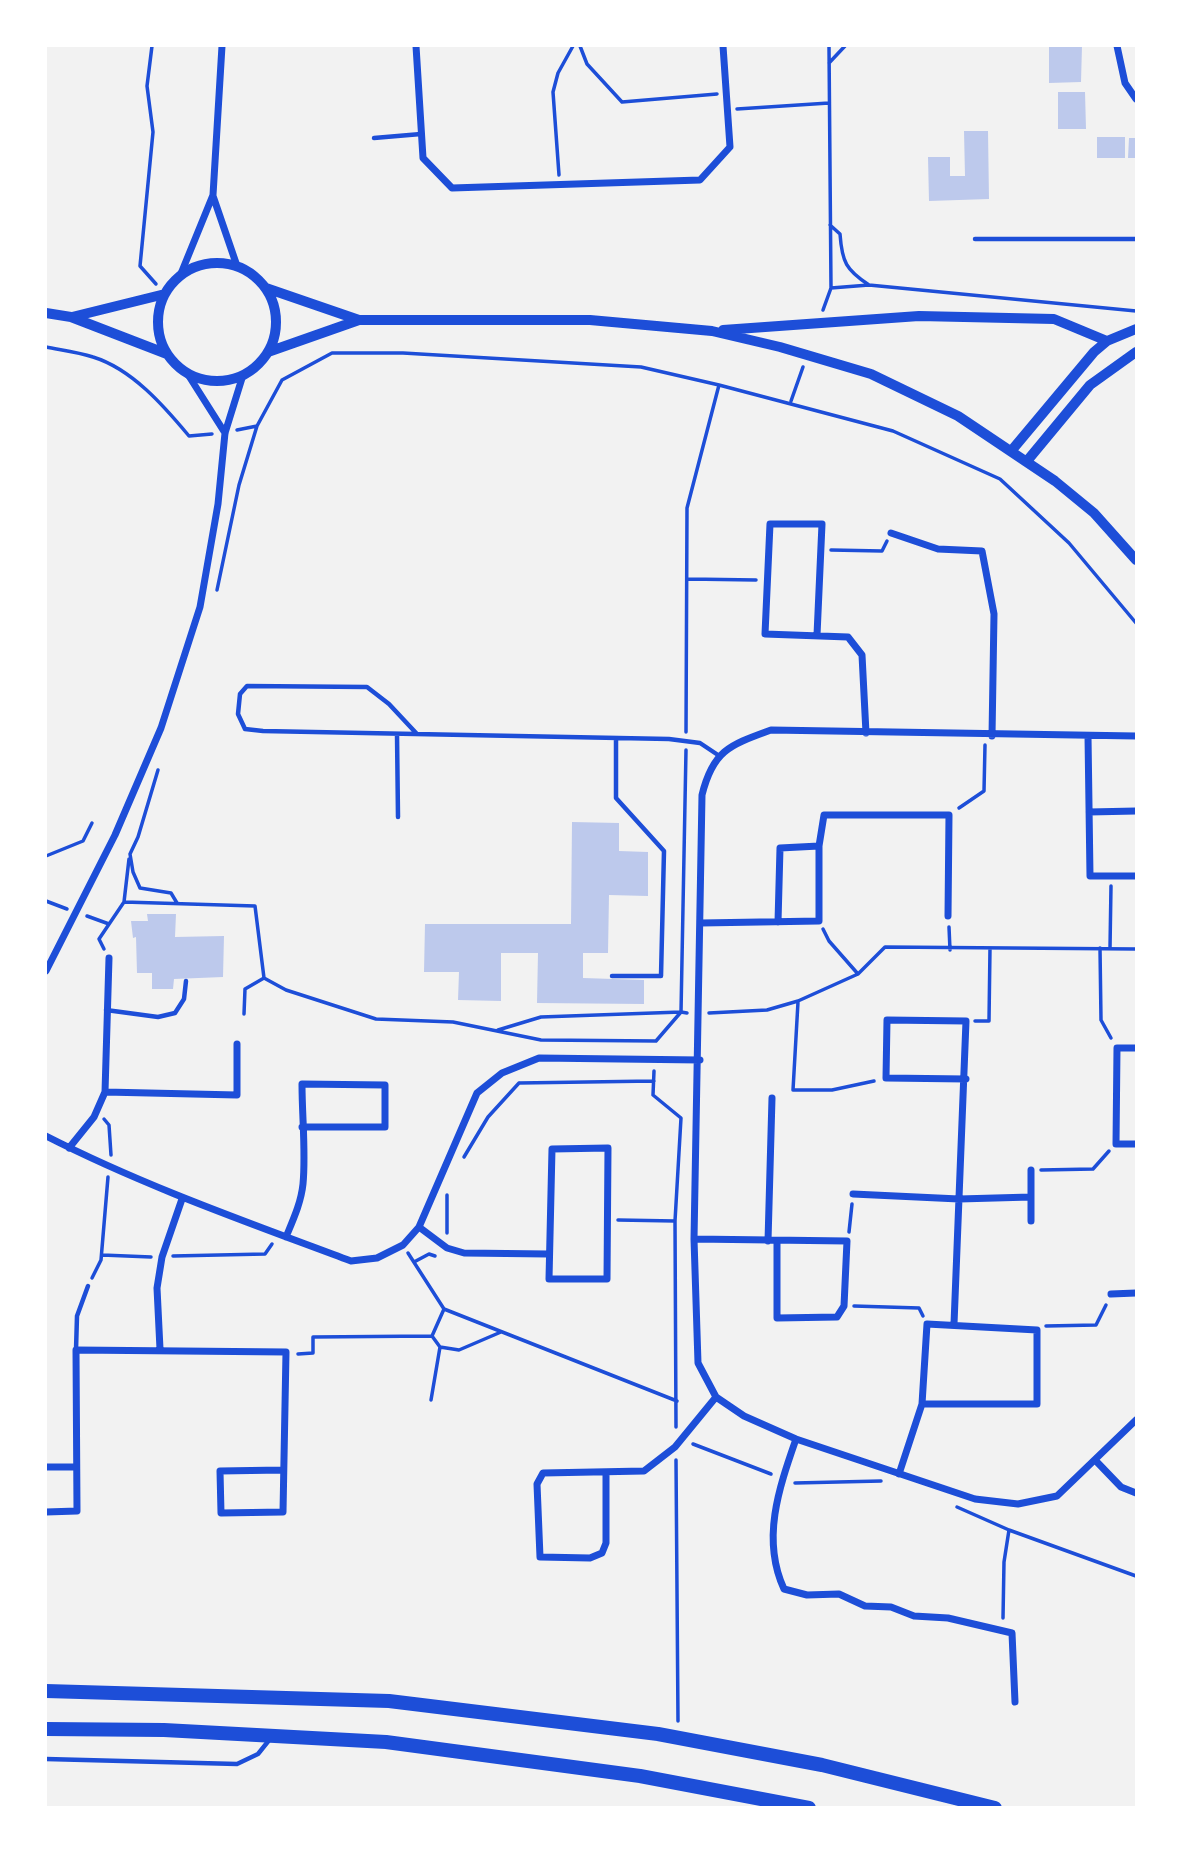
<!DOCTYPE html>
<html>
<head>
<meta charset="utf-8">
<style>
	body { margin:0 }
	#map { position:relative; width:1182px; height:1853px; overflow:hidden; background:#f2f2f2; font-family:"Work Sans",sans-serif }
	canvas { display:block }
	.frame { position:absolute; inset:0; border:47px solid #fff; pointer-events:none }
</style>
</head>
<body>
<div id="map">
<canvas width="1182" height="1853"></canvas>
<div class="frame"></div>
</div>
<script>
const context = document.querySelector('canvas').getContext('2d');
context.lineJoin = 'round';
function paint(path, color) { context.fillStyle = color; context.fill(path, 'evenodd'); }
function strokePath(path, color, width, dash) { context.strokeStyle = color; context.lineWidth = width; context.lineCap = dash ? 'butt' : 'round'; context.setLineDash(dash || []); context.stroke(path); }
paint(new Path2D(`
	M1049,46H1082L1081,82L1049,83Z
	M1058,92H1085L1086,129H1058Z
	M964,131H988L989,199L929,201L928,157H950V176H965Z
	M1097,137H1125V158H1097Z
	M1129,138H1136V158H1128Z
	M572,822L619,823V851L648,852V896L609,895L608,953H583V978L644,980V1004L537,1003L538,953H501V1001L458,1000L459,972H424L425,924H571Z
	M147,914H176L175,937L224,936L223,977L174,979L173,989H152V973H137L136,937L133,938L131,921H148Z`), '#bdc9ec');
strokePath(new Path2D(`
	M152,46L147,86L153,132L140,266L156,284
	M580,46L587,64L622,102L717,94
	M829,46L831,288L869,285L1136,311
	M829,63L845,46
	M737,109L829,103
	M559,175L553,92L558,73L573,46
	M830,225L840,234C842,262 846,270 869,285
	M823,310L831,288
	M46,347C61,350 78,352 93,357C132,369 164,406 189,436L212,434
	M791,401L803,367
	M237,430L257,426L282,380L332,353H403L641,367L719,385L893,431L1000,479L1069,543L1136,623
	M831,550L882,551L887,541
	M688,579L756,580
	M217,590L239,485L257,426
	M686,732L687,508L719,385
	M158,770L138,837L130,854L133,872L140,888L171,893L177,903
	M959,808L984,791L985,745
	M46,856L83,841L92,823
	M46,901L67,909
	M124,902L129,859
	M87,916L109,924
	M949,927L950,950
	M823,929L829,941L858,974
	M1100,948L1101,1020L1111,1038
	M1110,948L1111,886
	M104,949L99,939L124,902L255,906L264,978L286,990L376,1019L453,1022L541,1040L656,1041L681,1012L687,1013
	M798,1002L793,1090H832L874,1081
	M709,1013L767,1010L798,1001L858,974L885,947L1136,949
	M244,1014L245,989L264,978
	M975,1021H989L990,948
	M498,1030L541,1017L681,1012L686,750
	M654,1071L653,1095L681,1118L675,1221L676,1427
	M519,1083L654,1081
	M104,1119L109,1125L111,1155
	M464,1157L488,1117L519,1083
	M1041,1170L1093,1169L1109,1151
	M447,1195V1233
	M618,1220L675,1221
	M849,1232L852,1204
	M408,1253L444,1309L677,1401
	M102,1255L151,1257
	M173,1256L265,1254L272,1244
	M414,1262L429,1254L435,1256
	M92,1278L101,1260L108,1177
	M854,1306L919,1308L923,1316
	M1046,1326L1096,1325L1106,1305
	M432,1336L444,1309
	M298,1354L313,1353V1337L432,1336L440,1347L459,1350L501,1332
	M431,1400L440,1347
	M693,1444L771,1474
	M676,1460L678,1721
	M795,1483L881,1481
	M957,1507L1009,1530L1136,1576
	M1003,1618L1004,1562L1009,1530`), '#1d4ed8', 3.5);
strokePath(new Path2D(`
	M374,138L421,134
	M975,239H1136
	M397,734L398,817
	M417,734L389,704L367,687L247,686L240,694L238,714L245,729L263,731L669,739L700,743L718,755
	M612,976H661L664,851L616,798V738
	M106,1010L158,1017L175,1013L184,999L186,981
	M76,1350L77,1316L88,1286
	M46,1759L237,1764L258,1754L270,1739`), '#1d4ed8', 4.5);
strokePath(new Path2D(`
	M416,46L423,158L452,188L700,180L730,147L723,46
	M1117,46L1125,83L1136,99
	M213,196L237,266
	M180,276L213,195L222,46
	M187,373L225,433
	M891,533L938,549L982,551L994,614L992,736
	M817,635L822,524H770L765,634L848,637L862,655L866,733
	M1088,736L1090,876H1136
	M1136,736L771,730C730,745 713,750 702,795L694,1239L698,1363L716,1397L744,1416L796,1439L975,1499L1018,1504L1057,1496L1136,1420
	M1089,812L1136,811
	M778,922L780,848L819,846
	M701,923L819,921V846L824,815H949L948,916
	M46,971L115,835L161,728L200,607L218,504L225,433L243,375
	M1136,1048H1117L1116,1144H1136
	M105,1092L237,1095V1044
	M46,1136C144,1186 247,1222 351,1261L377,1258L403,1245L419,1227L477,1093L502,1073L539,1058L700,1060
	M69,1148L94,1117L105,1092L109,958
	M608,1148L607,1279H549L552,1149Z
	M1031,1170V1197
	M853,1194L959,1199L1031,1197V1221
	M419,1227L447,1248L464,1253L548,1254
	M286,1237C293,1220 301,1203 303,1184C306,1152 302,1117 302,1084L385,1085V1127H302
	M694,1239L847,1241L844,1306L837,1317L777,1318V1241
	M768,1241L772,1098
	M1111,1294L1136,1293
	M954,1324L966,1021L887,1020L886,1078L966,1079
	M160,1349L157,1288L162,1257L182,1199
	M796,1439C779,1488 761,1539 784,1589L807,1595L839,1594L865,1606L891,1607L914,1616L948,1618L1012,1633L1015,1702
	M1096,1461L1121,1487L1136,1493
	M46,1467H76
	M606,1472V1543L602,1553L590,1558L540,1557L537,1484L543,1473L644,1471L675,1447L716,1397
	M899,1474L922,1404L927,1324L1037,1330V1404H922
	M46,1512L77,1511L76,1350L286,1352L283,1512L221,1513L220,1471L282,1470`), '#1d4ed8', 7);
strokePath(new Path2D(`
	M158 322a59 59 0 1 1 118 0a59 59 0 1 1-118 0Z
	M266,288L359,320
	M46,313L71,317L167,354
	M72,317L165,294
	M723,330L919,316L1054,319L1107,341
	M268,352L359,320H590L712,331L780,347L871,374L958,416L1055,481L1094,513L1136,560
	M1012,450L1094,352L1107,341L1136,329
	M1027,461L1090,385L1136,352`), '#1d4ed8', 10);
strokePath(new Path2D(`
	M46,1691L389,1701L658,1734L822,1765L995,1808
	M46,1729L164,1730L386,1742L640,1776L809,1808`), '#1d4ed8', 14);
</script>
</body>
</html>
